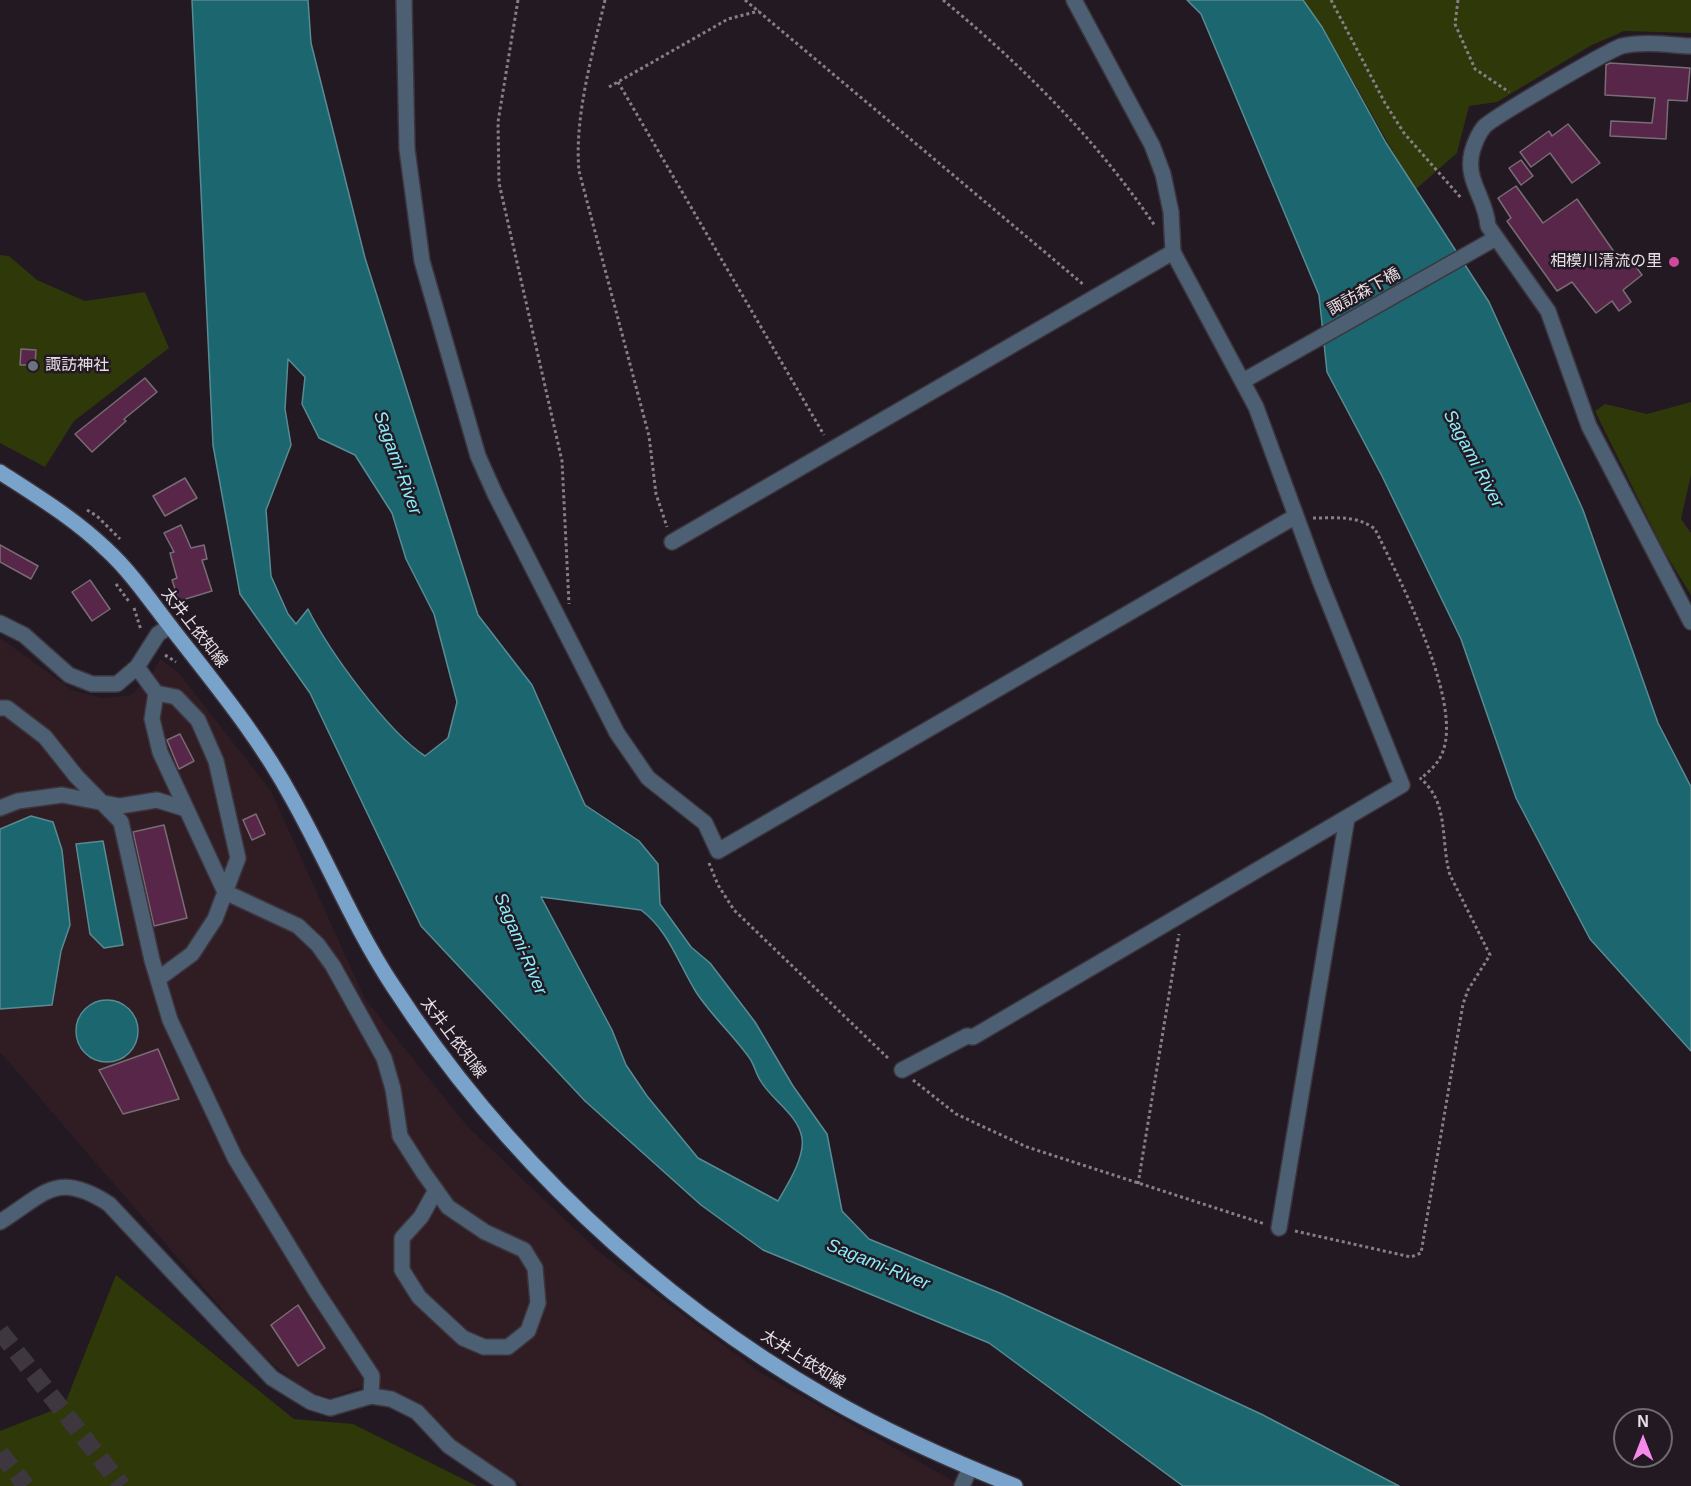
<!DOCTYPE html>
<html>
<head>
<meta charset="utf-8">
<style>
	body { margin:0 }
	#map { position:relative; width:1691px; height:1486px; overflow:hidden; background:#221922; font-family:Helvetica,sans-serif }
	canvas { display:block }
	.north { position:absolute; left:1613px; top:1408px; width:60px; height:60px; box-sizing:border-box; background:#221922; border:2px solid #706970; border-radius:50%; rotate:0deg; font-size:16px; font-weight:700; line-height:24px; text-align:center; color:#e6e0e6 }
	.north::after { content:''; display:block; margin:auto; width:21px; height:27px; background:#f788ec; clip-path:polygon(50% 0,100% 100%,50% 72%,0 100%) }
</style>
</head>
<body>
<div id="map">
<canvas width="1691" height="1486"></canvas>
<div class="north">N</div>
</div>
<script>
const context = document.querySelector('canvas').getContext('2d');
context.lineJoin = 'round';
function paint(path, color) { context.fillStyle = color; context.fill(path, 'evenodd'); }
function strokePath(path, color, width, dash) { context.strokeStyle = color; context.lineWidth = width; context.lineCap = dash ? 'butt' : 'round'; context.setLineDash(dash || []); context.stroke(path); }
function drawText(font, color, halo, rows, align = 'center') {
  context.font = font + ' Helvetica,"Noto Sans JP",sans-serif'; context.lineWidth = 5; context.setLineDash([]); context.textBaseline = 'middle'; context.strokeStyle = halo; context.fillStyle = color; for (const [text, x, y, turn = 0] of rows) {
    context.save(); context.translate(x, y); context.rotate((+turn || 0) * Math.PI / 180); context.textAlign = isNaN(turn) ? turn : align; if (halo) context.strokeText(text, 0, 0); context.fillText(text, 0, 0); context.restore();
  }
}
paint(new Path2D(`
	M0,638L72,690L102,698L131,695L151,676L160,659L178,672L271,791L365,999L467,1126L599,1252L764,1375L957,1483L956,1486H523L476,1457L417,1407L387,1391L367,1385L330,1398L306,1391L261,1354L0,1052Z`), '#301d24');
paint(new Path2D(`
	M1303,0H1691V33L1624,31L1590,46L1497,102L1469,106L1457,153L1416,189C1376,127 1345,60 1303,0Z
	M0,255L9,256L37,280L85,301L145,292L169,348L74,421L45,467L0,443Z
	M1691,402V475L1681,519L1691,533V595L1664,551L1595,411L1605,404L1647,414Z
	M116,1275L294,1419L353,1424L477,1486H0V1431L64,1406Z`), '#2f3809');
const water = new Path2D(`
	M192,0H308L311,43L365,258L478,615L532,685L585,805L639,841L658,864L660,904L691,947L710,963L755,1022L793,1086L827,1134L842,1211L869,1239L1002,1294L1261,1414L1399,1486H1183L989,1343L763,1250L701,1205L585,1101L421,926L310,693L240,594L213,445ZM288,359L305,377L302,404L319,438L355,455L392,513L406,559L434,614L457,702L448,738L425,756C387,731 329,651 308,609L296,624L288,614L271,576L266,510L291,445L285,409ZM541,897L641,910C669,931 678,963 696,992C711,1015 732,1034 748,1056C754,1063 755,1072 760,1080C772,1101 798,1114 802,1138C805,1158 787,1185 778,1201L698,1158L647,1096L626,1065L612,1030Z
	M1187,0H1303L1322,27L1386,143L1489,302L1583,510L1658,723L1691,787V1051L1590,939L1516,798L1461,639L1382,476L1327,372L1319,295L1201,14Z
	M31,816L53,822L62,850L70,925L61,951L52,1005L0,1009V829Z
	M103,841L123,945L104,948L90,934L76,844Z
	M76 1031a31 31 0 1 1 62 0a31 31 0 1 1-62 0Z`);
paint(water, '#1c666f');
strokePath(water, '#598b93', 1.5);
const building = new Path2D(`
	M1610,63L1690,68L1687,101L1668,100L1666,139L1610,136L1611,121L1652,123L1655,98L1605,95L1606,65Z
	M1568,124L1600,163L1572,183L1550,153L1531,167L1520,152L1549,131L1552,136Z
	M1521,160L1533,176L1521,185L1509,168Z
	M1516,186L1543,223L1577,199L1624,266L1631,260L1642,275L1623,290L1631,302L1619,311L1612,301L1596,313L1572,282L1557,291L1507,221L1511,218L1498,198Z
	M21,349L36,350L35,365H20Z
	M145,378L157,392L124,419L126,421L92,452L75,434Z
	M185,478L197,498L165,516L153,496Z
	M181,525L191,548L204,545L207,559L202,560L212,591L179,601L172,580L177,578L170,553L174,552L164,533Z
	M0,545L38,566L31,579L0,562Z
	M90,580L110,609L92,621L72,592Z
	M180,734L194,761L179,769L167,740Z
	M256,814L265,834L252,840L243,820Z
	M164,825L187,918L154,926L133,832Z
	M158,1049L179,1099L123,1114L99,1070Z
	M298,1305L325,1348L298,1366L271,1325Z`);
paint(building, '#582649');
strokePath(building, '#796c74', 1.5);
strokePath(new Path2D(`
	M0,1331L122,1486
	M0,1453L26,1486`), '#3f373f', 18, [18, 9]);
const minor = new Path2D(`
	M404,0L407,149L422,261L478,456L495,494L617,733L648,778L705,823L718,851L1296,516
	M1691,46C1669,45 1644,41 1622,46C1609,50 1490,119 1484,127C1479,133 1474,145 1472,152C1465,182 1486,197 1488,226L1548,311L1589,426L1691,622
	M1243,381L1496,238
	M672,542L1173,252
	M0,623L24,635L69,675L92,684H117L137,667L158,634L170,626
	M137,667L156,693L152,719L160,752L225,892L298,926L318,945L333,966L384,1058L393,1089L400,1136L423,1172L448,1207L485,1232L524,1250L535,1268L538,1303L528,1331L508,1347H484L463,1338L419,1297L402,1270V1238L421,1217L436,1190
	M156,693L176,697L198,720L216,761L238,858L215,919L192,954L158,979
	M0,708H7L45,737L76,776L121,822L152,960L170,1020L235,1158L316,1291L372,1376L371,1396
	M0,808L18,801L62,795L120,806L157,800L186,809
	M902,1070L967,1036L973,1037L1402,785L1320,581L1256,407L1173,252L1171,212L1163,174L1152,145L1074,0
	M0,1222C45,1194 56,1170 109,1204L272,1378L311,1402L330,1408L371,1396L391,1399L417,1412L449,1446L508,1486
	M1279,1228L1347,818
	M962,1486L970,1468`);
const major = new Path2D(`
	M0,472C37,496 75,519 107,550C132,573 152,603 173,630C215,684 259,737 292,798C327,860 354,927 393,986C502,1154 654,1298 828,1398C887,1432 952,1461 1015,1486`);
strokePath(minor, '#3d353d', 18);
strokePath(major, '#3d353d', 18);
strokePath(new Path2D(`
	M518,0L498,122L499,183L562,461L569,604
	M605,0C593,52 574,117 579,171L649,436L656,494L667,527
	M745,0L1084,285
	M943,0C1023,66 1097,140 1155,226
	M1331,0L1385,103L1404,133L1462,199
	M1458,0L1455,24L1475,69L1509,92
	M618,82L824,435
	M609,87L728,19L759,11
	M87,510L97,516L120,539
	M1313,518C1335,518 1357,515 1375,529C1399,578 1462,700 1443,751C1439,763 1430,771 1420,779
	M116,584L130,603
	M134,608L141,630
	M165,655L176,662
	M709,863L718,885L734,910L890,1060
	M913,1080L956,1114L1027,1147L1265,1224
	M1138,1184L1179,934
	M1295,1231L1411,1257L1421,1253L1463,1004L1468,990L1490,955L1450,875C1440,841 1450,803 1420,778`), '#877f87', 3, [3, 3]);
strokePath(minor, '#4c5f73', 15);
strokePath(major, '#7aa3cc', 15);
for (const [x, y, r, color] of [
	[1674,262,6,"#d1479c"],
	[33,366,6,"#6b7280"]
]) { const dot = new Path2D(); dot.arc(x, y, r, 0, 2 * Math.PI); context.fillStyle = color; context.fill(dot); strokePath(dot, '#221922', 2); }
drawText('16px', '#e6e0e6', '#221922', [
	["相模川清流の里",1662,262],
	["諏訪神社",45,366,"left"]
], 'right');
drawText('16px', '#e6e0e6', '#221922', [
	["諏訪森下橋",1364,292,-29],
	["太井上依知線",194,628,52],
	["太井上依知線",453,1038,53],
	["太井上依知線",803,1360,32]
]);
drawText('italic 18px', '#8beefc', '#221922', [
	["Sagami River",1473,459,62],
	["Sagami-River",397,463,70],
	["Sagami-River",520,944,67],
	["Sagami-River",878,1265,22]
]);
</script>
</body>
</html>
